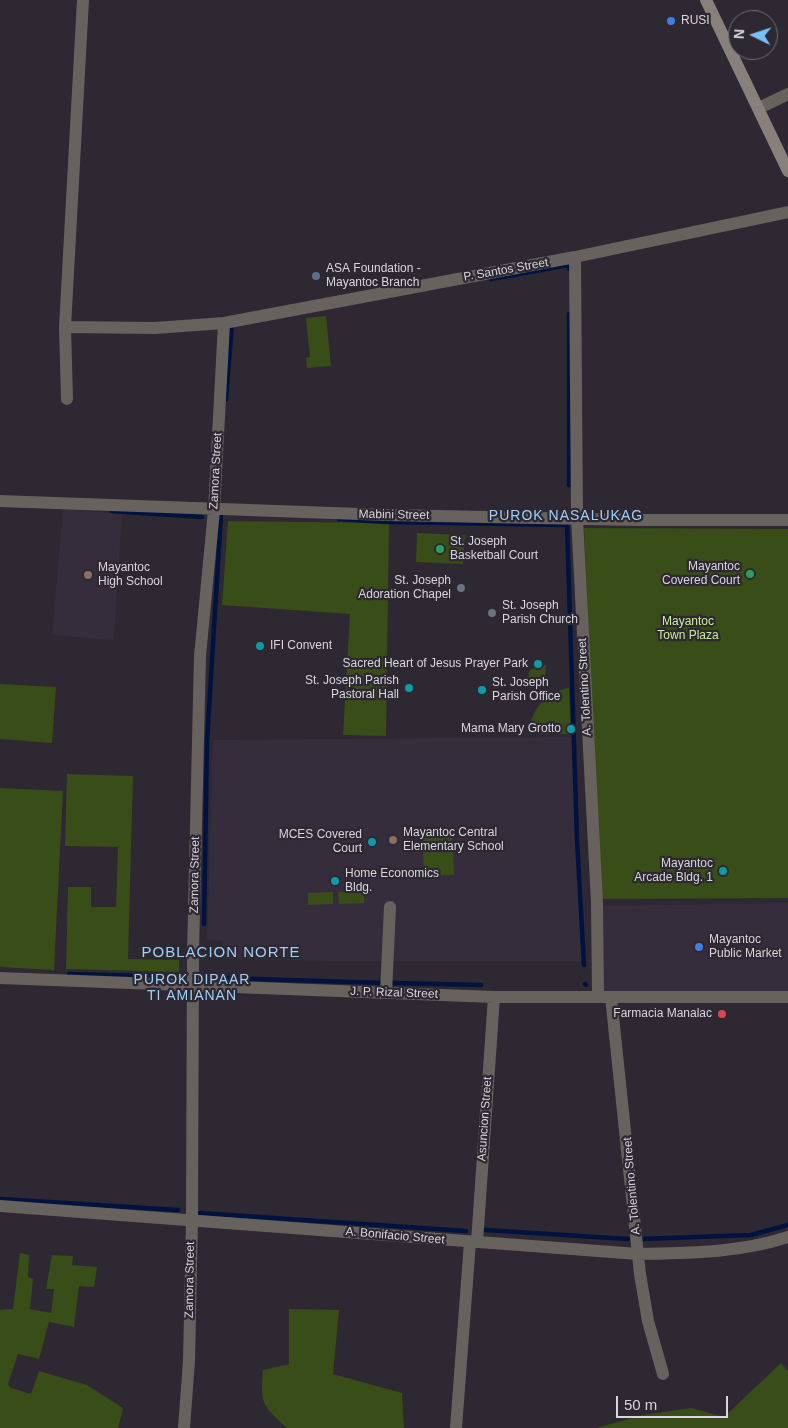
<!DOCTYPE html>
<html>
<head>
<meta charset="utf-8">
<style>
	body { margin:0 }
	#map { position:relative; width:788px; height:1428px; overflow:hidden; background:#2d2831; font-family:Helvetica,sans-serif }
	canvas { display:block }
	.north { position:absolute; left:728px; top:10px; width:50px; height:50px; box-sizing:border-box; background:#2d2831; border:1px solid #716d75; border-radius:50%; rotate:274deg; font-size:14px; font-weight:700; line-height:20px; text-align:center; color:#d8d5db }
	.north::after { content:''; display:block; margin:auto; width:18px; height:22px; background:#76c0f7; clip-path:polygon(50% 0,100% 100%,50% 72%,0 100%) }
	.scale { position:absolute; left:616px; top:1396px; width:112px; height:22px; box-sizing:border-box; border:2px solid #d8d5db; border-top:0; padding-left:6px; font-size:15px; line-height:18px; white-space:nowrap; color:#d8d5db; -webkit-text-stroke:4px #2d2831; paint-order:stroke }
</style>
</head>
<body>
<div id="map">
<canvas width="788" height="1428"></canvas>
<div class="north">N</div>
<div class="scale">50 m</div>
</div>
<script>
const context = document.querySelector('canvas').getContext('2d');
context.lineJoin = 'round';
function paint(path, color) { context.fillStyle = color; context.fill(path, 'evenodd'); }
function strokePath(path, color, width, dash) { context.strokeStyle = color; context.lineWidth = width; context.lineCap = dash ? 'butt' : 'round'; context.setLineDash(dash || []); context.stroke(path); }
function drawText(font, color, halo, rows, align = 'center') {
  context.font = font + ' Helvetica,sans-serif'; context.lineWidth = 4.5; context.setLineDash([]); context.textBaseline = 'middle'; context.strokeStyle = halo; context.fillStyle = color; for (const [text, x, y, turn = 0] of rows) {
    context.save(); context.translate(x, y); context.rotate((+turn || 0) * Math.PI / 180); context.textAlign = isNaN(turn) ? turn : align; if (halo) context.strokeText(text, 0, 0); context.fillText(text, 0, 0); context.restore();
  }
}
paint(new Path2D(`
	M63,509L122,514L114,640L52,635Z
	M572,737L582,961H333L223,959V941L207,940L213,740Z
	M788,903V993L600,992L599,906Z`), '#362d3c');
paint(new Path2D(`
	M326,316L331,366L307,368L306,358L310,357L306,318Z
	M228,521L389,523L386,736L343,735L350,614L222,605Z
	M584,528L788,529V898L600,899Z
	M417,533L465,535L463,564L416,562Z
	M546,665L545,685L528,683L529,671L537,666Z
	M0,684L56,687L52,743L0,739Z
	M569,688L571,734H530C529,711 546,691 569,688Z
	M67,774L133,776L128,959L179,960V972L66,969L68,887H91V907H116L118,847L65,846Z
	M0,788L63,791L54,970L0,967Z
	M440,828V834L452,833L454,875L424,876L422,830Z
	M364,891V903L339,904L338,892Z
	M333,892V904L308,905V893Z
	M20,1253L29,1255L28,1277L33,1279L30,1309L51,1313L54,1289H46L52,1255L73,1256L72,1265L97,1267L94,1287L79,1286L74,1327L49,1322L39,1359L18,1354L8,1384L11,1388L31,1394L39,1371L87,1385L123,1408L118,1428H0V1310L13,1309Z
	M289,1309L339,1310L333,1374L402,1393L404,1428H287C262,1405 260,1404 263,1370L289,1364Z
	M781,1363L788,1371V1428H596L643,1415L691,1408L724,1417Z`), '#384d18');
strokePath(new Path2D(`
	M491,279L569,265V269
	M226,399L232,324
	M569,485V314
	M111,511L202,517
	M339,519L385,522
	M388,522L567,525L577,840L584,965
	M204,924L207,741L221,515
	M69,974L187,977
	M195,977L382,983
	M391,983L481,985
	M585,984L586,985
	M0,1199L178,1210
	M200,1213L466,1231
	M485,1230L628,1239
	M641,1239L751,1235L788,1225`), '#001340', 4.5);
strokePath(new Path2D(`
	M759,108L788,94
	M575,257L577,518L597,903L598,996
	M65,327L155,328L224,323L575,257L788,212
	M67,399L65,327L83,0
	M0,501L387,515L638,520H788
	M0,978L494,997H788
	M386,993L390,907
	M611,997L640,1274L648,1321L663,1374
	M0,1206L638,1254C688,1253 740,1253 788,1237
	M477,1242L494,997
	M184,1428L189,1361L192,1220L193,953L200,656L214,510L224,323
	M456,1428L470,1242`), '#67625e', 12);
strokePath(new Path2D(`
	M706,0L788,171`), '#88817b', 12);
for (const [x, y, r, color] of [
	[671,21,5,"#3f7fe0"],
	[316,276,5,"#5c6f8a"],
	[440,549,5,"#2e9e5b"],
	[750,574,5,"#2e9e5b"],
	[88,575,5,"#8d6e63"],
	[461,588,5,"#6b7280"],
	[492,613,5,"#6b7280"],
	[260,646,5,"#0f9aa8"],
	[538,664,5,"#0f9aa8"],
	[409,688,5,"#0f9aa8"],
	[482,690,5,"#0f9aa8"],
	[571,729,5,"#0f9aa8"],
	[393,840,5,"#8d6e63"],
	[372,842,5,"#0f9aa8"],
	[723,871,5,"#0f9aa8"],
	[335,881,5,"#0f9aa8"],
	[699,947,5,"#3f7fe0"],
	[722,1014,5,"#e0444e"]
]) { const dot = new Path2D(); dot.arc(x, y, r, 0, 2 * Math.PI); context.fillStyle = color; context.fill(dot); strokePath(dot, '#2d2831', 2); }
drawText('12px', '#d8d5db', '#2d2831', [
	["RUSI",681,21],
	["ASA Foundation -",326,269],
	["Mayantoc Branch",326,283],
	["St. Joseph",450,542],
	["Basketball Court",450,556],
	["Mayantoc",740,567,"right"],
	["Covered Court",740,581,"right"],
	["Mayantoc",98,568],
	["High School",98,582],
	["St. Joseph",451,581,"right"],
	["Adoration Chapel",451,595,"right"],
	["St. Joseph",502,606],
	["Parish Church",502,620],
	["IFI Convent",270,646],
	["Sacred Heart of Jesus Prayer Park",528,664,"right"],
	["St. Joseph Parish",399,681,"right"],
	["Pastoral Hall",399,695,"right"],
	["St. Joseph",492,683],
	["Parish Office",492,697],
	["Mama Mary Grotto",561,729,"right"],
	["Mayantoc Central",403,833],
	["Elementary School",403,847],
	["MCES Covered",362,835,"right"],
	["Court",362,849,"right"],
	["Mayantoc",713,864,"right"],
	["Arcade Bldg. 1",713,878,"right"],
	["Home Economics",345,874],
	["Bldg.",345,888],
	["Mayantoc",709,940],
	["Public Market",709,954],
	["Farmacia Manalac",712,1014,"right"]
], 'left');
drawText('12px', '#d8d5db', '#2d2831', [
	["P. Santos Street",506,270,-10],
	["Zamora Street",216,471,-87],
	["Mabini Street",394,515,1],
	["A. Tolentino Street",585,687,-93],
	["Zamora Street",195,875,-89],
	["J. P. Rizal Street",394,993,2],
	["Asuncion Street",485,1119,-86],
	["A. Tolentino Street",632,1186,-95],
	["A. Bonifacio Street",395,1236,5],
	["Zamora Street",190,1280,-89]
]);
drawText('12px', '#c6ee95', '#2d2831', [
	["Mayantoc",688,622],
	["Town Plaza",688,636]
]);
context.letterSpacing = '1px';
drawText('14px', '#9cd1fb', '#2d2831', [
	["PUROK NASALUKAG",566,516],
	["PUROK DIPAAR",192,980],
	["TI AMIANAN",192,996]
]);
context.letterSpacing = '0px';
context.letterSpacing = '1px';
drawText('15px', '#9cd1fb', '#2d2831', [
	["POBLACION NORTE",221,953]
]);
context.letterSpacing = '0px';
</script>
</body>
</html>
